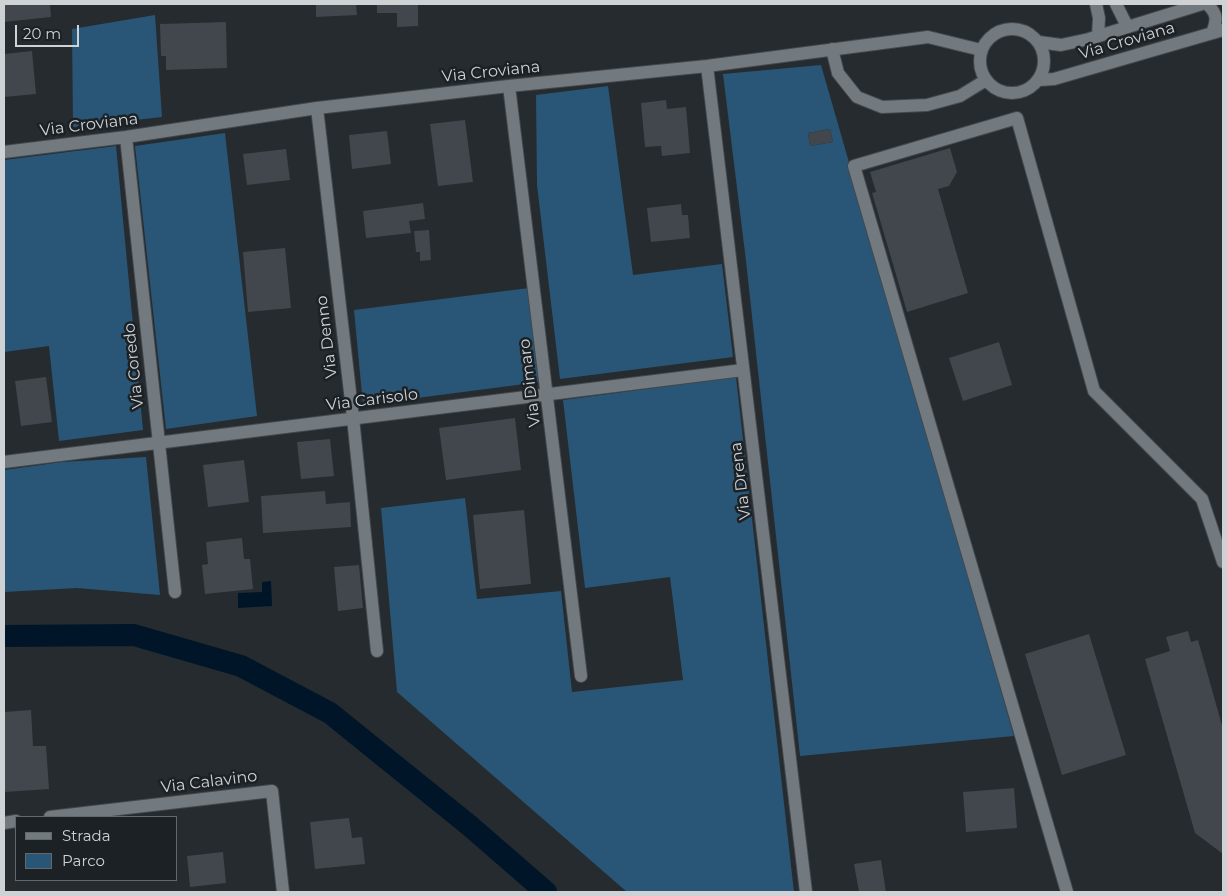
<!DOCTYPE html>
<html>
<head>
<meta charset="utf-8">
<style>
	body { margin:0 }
	#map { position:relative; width:1227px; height:896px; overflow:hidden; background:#252b2f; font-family:Montserrat,sans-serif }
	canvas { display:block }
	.frame { position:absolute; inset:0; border:5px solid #ced2d5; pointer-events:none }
	.legend { position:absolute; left:15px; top:816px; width:162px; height:65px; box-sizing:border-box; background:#1c2125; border:1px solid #63686b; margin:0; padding:6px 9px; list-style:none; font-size:15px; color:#ced2d5 }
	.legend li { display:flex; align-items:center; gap:10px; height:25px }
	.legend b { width:25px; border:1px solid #63686b }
	.scale { position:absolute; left:15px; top:25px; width:64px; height:22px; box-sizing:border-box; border:2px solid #ced2d5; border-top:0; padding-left:6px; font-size:15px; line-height:18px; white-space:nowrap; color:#ced2d5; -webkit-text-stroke:4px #1c2125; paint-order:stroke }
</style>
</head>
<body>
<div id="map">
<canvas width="1227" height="896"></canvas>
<div class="frame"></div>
<ul class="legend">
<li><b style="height:6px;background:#737a7f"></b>Strada</li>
<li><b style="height:14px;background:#295676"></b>Parco</li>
</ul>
<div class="scale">20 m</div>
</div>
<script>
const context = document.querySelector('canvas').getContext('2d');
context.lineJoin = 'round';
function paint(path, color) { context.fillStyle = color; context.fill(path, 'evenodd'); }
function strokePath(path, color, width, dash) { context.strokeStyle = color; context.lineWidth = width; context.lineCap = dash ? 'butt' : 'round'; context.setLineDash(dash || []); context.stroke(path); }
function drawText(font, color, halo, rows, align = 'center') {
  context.font = font + ' Montserrat,sans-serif'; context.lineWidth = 5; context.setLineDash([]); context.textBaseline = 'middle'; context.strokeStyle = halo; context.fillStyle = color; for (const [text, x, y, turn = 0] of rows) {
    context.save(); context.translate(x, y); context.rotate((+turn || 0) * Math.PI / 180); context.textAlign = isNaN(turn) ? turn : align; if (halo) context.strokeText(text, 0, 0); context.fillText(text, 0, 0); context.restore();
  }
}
paint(new Path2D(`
	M155,15L162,117L73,127L72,29Z
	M821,65L1014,736L800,756L746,261L723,74ZM830,129L833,142L810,146L808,133Z
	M608,86L633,275L722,264L733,357L560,379L537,185L536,95Z
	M225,133L257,416L166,429L135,146Z
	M116,146L143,430L59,441L49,346L4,352V160Z
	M529,288L540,382L363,405L354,310Z
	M736,377L794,892H627L397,692L381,508L465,498L477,599L561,591L572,692L683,680L670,577L585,588L563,400Z
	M146,457L160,595L77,588L4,592V470L62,462Z`), '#295676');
paint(new Path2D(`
	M271,581L272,606L238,608V593L262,592V582Z`), '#001628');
strokePath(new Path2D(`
	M4,636L134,635L241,666L330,713L470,826L546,892`), '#001628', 22);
paint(new Path2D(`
	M4,4H50L51,17L4,22Z
	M316,4H356L357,15L316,17Z
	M377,4H418V26L397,27V13H377Z
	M226,22L227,68L166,70V56H161L160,24Z
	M32,51L36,94L4,97V54Z
	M666,100L667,109L686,107L690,153L662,156L661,146L645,147L641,103Z
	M465,120L473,182L438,186L430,124Z
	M830,129L833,142L810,146L808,133Z
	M387,131L391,164L352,169L349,135Z
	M950,148L957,172L949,186L938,189L968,293L907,312L872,193L876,192L870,172Z
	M286,149L290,180L247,185L243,154Z
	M423,203L425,219L409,221L411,233L366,238L363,211Z
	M681,204L682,215H688L690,238L651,242L647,208Z
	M429,230L431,260L420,261V252H416L414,231Z
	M285,248L291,308L248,312L243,252Z
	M999,342L1012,385L963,401L949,358Z
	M46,377L52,422L21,426L15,381Z
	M515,418L521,470L446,480L439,428Z
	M330,439L334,476L301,479L297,442Z
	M244,460L249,502L208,507L203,465Z
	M325,491L326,504L350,502L351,527L263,533L261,496Z
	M524,510L531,584L480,589L473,515Z
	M242,538L244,559H250L253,589L205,594L202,565L208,564L206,542Z
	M359,565L363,608L338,611L334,567Z
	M1188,631L1191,642L1198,640L1223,729V854L1195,833L1145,659L1170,651L1166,637Z
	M1089,634L1126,755L1062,775L1025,654Z
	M31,710L33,746H46L49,789L4,792V712Z
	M1014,788L1017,828L966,832L963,792Z
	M349,818L352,838L362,837L365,864L315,869L310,822Z
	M223,852L226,883L190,887L187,856Z
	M881,860L886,892H859L854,864Z`), '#41474c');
const minor = new Path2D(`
	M1096,4L1099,18L1098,36
	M1116,4L1127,26
	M1207,4C1218,14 1217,20 1212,33
	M980 61a32 32 0 1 1 64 0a32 32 0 1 1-64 0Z
	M1039,42L1061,45L1089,39L1202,4
	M832,49L838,73L857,97L882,107L927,105L960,96L986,80
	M707,66L806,892
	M1039,80L1054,79L1223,30
	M509,86L581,676
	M317,108L353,418L377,651
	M126,137L175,592
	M4,152L126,137L317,108L509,86L707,66L928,37L981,50
	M4,462L743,370
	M50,817L272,791L283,892
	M4,823L16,821
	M1067,892L854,166L1017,118L1094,391L1202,499L1223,562`);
strokePath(minor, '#44484c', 14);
strokePath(minor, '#737a7f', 12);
drawText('16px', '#ced2d5', '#1c2125', [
	["Via Croviana",1127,41,-16],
	["Via Croviana",491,72,-6],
	["Via Croviana",89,125,-7],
	["Via Denno",327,337,-97],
	["Via Coredo",134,366,-96],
	["Via Dimaro",530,383,-97],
	["Via Carisolo",372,400,-7],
	["Via Drena",741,481,-97],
	["Via Calavino",209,782,-7]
]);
</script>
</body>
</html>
